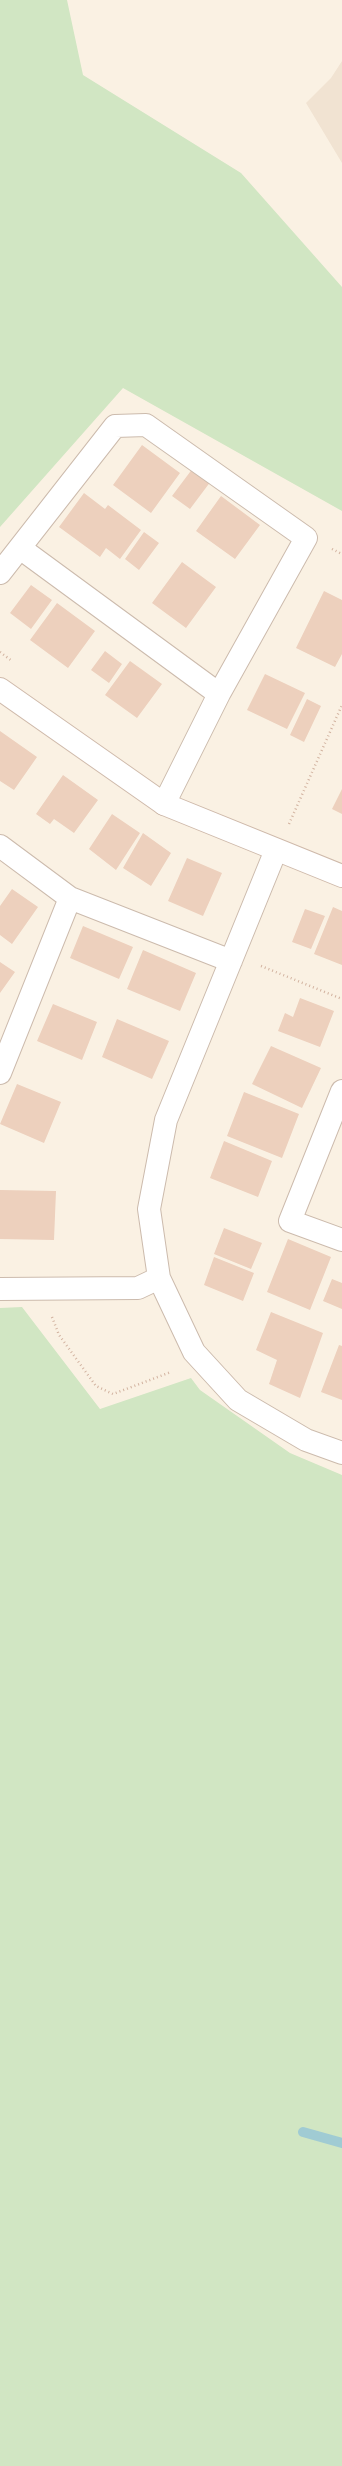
<!DOCTYPE html>
<html>
<head>
<meta charset="utf-8">
<style>
	body { margin:0 }
	canvas { display:block; background:#faf1e3 }
</style>
</head>
<body>
<canvas width="342" height="2466"></canvas>
<script>
const context = document.querySelector('canvas').getContext('2d');
context.lineJoin = 'round';
function paint(path, color) { context.fillStyle = color; context.fill(path, 'evenodd'); }
function strokePath(path, color, width, dash) { context.strokeStyle = color; context.lineWidth = width; context.lineCap = dash ? 'butt' : 'round'; context.setLineDash(dash || []); context.stroke(path); }
paint(new Path2D(`
	M342,61V163L306,103L331,78Z`), '#f1e3d2');
paint(new Path2D(`
	M0,0H67L83,75L241,173L342,287V511L123,388L0,527Z
	M22,1307L100,1409L191,1378L200,1390L290,1453L342,1475V2466H0V1308Z`), '#d1e6c3');
strokePath(new Path2D(`
	M303,2132L342,2143`), '#a0cbd3', 10);
paint(new Path2D(`
	M142,445L180,473L151,513L113,485Z
	M193,468L211,481L190,509L172,496Z
	M84,493L105,509L108,505L141,530L120,559L106,548L100,557L59,527Z
	M221,496L260,525L235,559L196,531Z
	M144,532L159,543L139,570L125,559Z
	M182,562L216,587L186,628L152,603Z
	M31,585L52,600L31,629L10,613Z
	M324,591L342,600V654L335,667L296,648Z
	M57,603L95,631L68,668L30,640Z
	M105,651L122,664L109,683L91,670Z
	M130,661L162,684L137,718L105,695Z
	M265,674L305,693L287,729L247,710Z
	M307,699L321,706L304,742L290,735Z
	M0,731L37,757L14,790L0,781Z
	M63,775L98,800L74,833L54,819L50,824L36,814Z
	M342,789V814L332,809Z
	M112,814L140,833L116,870L89,849Z
	M143,833L171,853L151,886L123,868Z
	M187,858L222,873L203,916L168,901Z
	M12,889L38,907L12,944L0,935V906Z
	M333,907L342,911V965L314,954Z
	M305,909L325,916L311,949L292,942Z
	M83,926L133,947L119,979L70,958Z
	M143,950L196,973L180,1011L127,989Z
	M0,962L15,972L0,993Z
	M300,998L334,1011L320,1047L278,1031L285,1013L293,1017Z
	M53,1004L97,1022L82,1060L37,1041Z
	M117,1019L169,1041L152,1079L102,1057Z
	M271,1046L321,1068L302,1108L252,1084Z
	M17,1084L61,1102L44,1143L0,1124Z
	M244,1092L299,1114L282,1158L227,1136Z
	M224,1141L272,1161L258,1197L210,1178Z
	M0,1190L56,1191L54,1240L0,1239Z
	M224,1228L262,1243L251,1269L214,1254Z
	M288,1239L331,1257L310,1310L267,1292Z
	M214,1257L254,1273L243,1301L204,1285Z
	M332,1279L342,1283V1309L323,1301Z
	M271,1312L323,1333L300,1398L269,1384L277,1360L256,1350Z
	M339,1345L342,1346V1400L321,1392Z`), '#edd0bd');
const street = new Path2D(`
	M20,548L219,694
	M0,573L115,426L146,425L306,538L219,694L164,804
	M0,846L70,898L231,961
	M276,850L166,1120L149,1209L159,1278L194,1352L238,1400L306,1440L342,1453
	M0,1073L70,898
	M342,1091L290,1221L342,1240
	M0,1289L138,1288L159,1278`);
const secondary = new Path2D(`
	M0,689L164,804L342,876`);
strokePath(street, '#ccbbad', 24);
strokePath(secondary, '#cfbaab', 24);
strokePath(new Path2D(`
	M332,549L342,554
	M0,652L12,661
	M289,824L342,705
	M261,966L342,999
	M52,1317L59,1335L96,1386L113,1394L171,1372`), '#d2b3a0', 2.5, [1, 3]);
strokePath(street, '#fff', 22);
strokePath(secondary, '#fff', 22);
</script>
</body>
</html>
